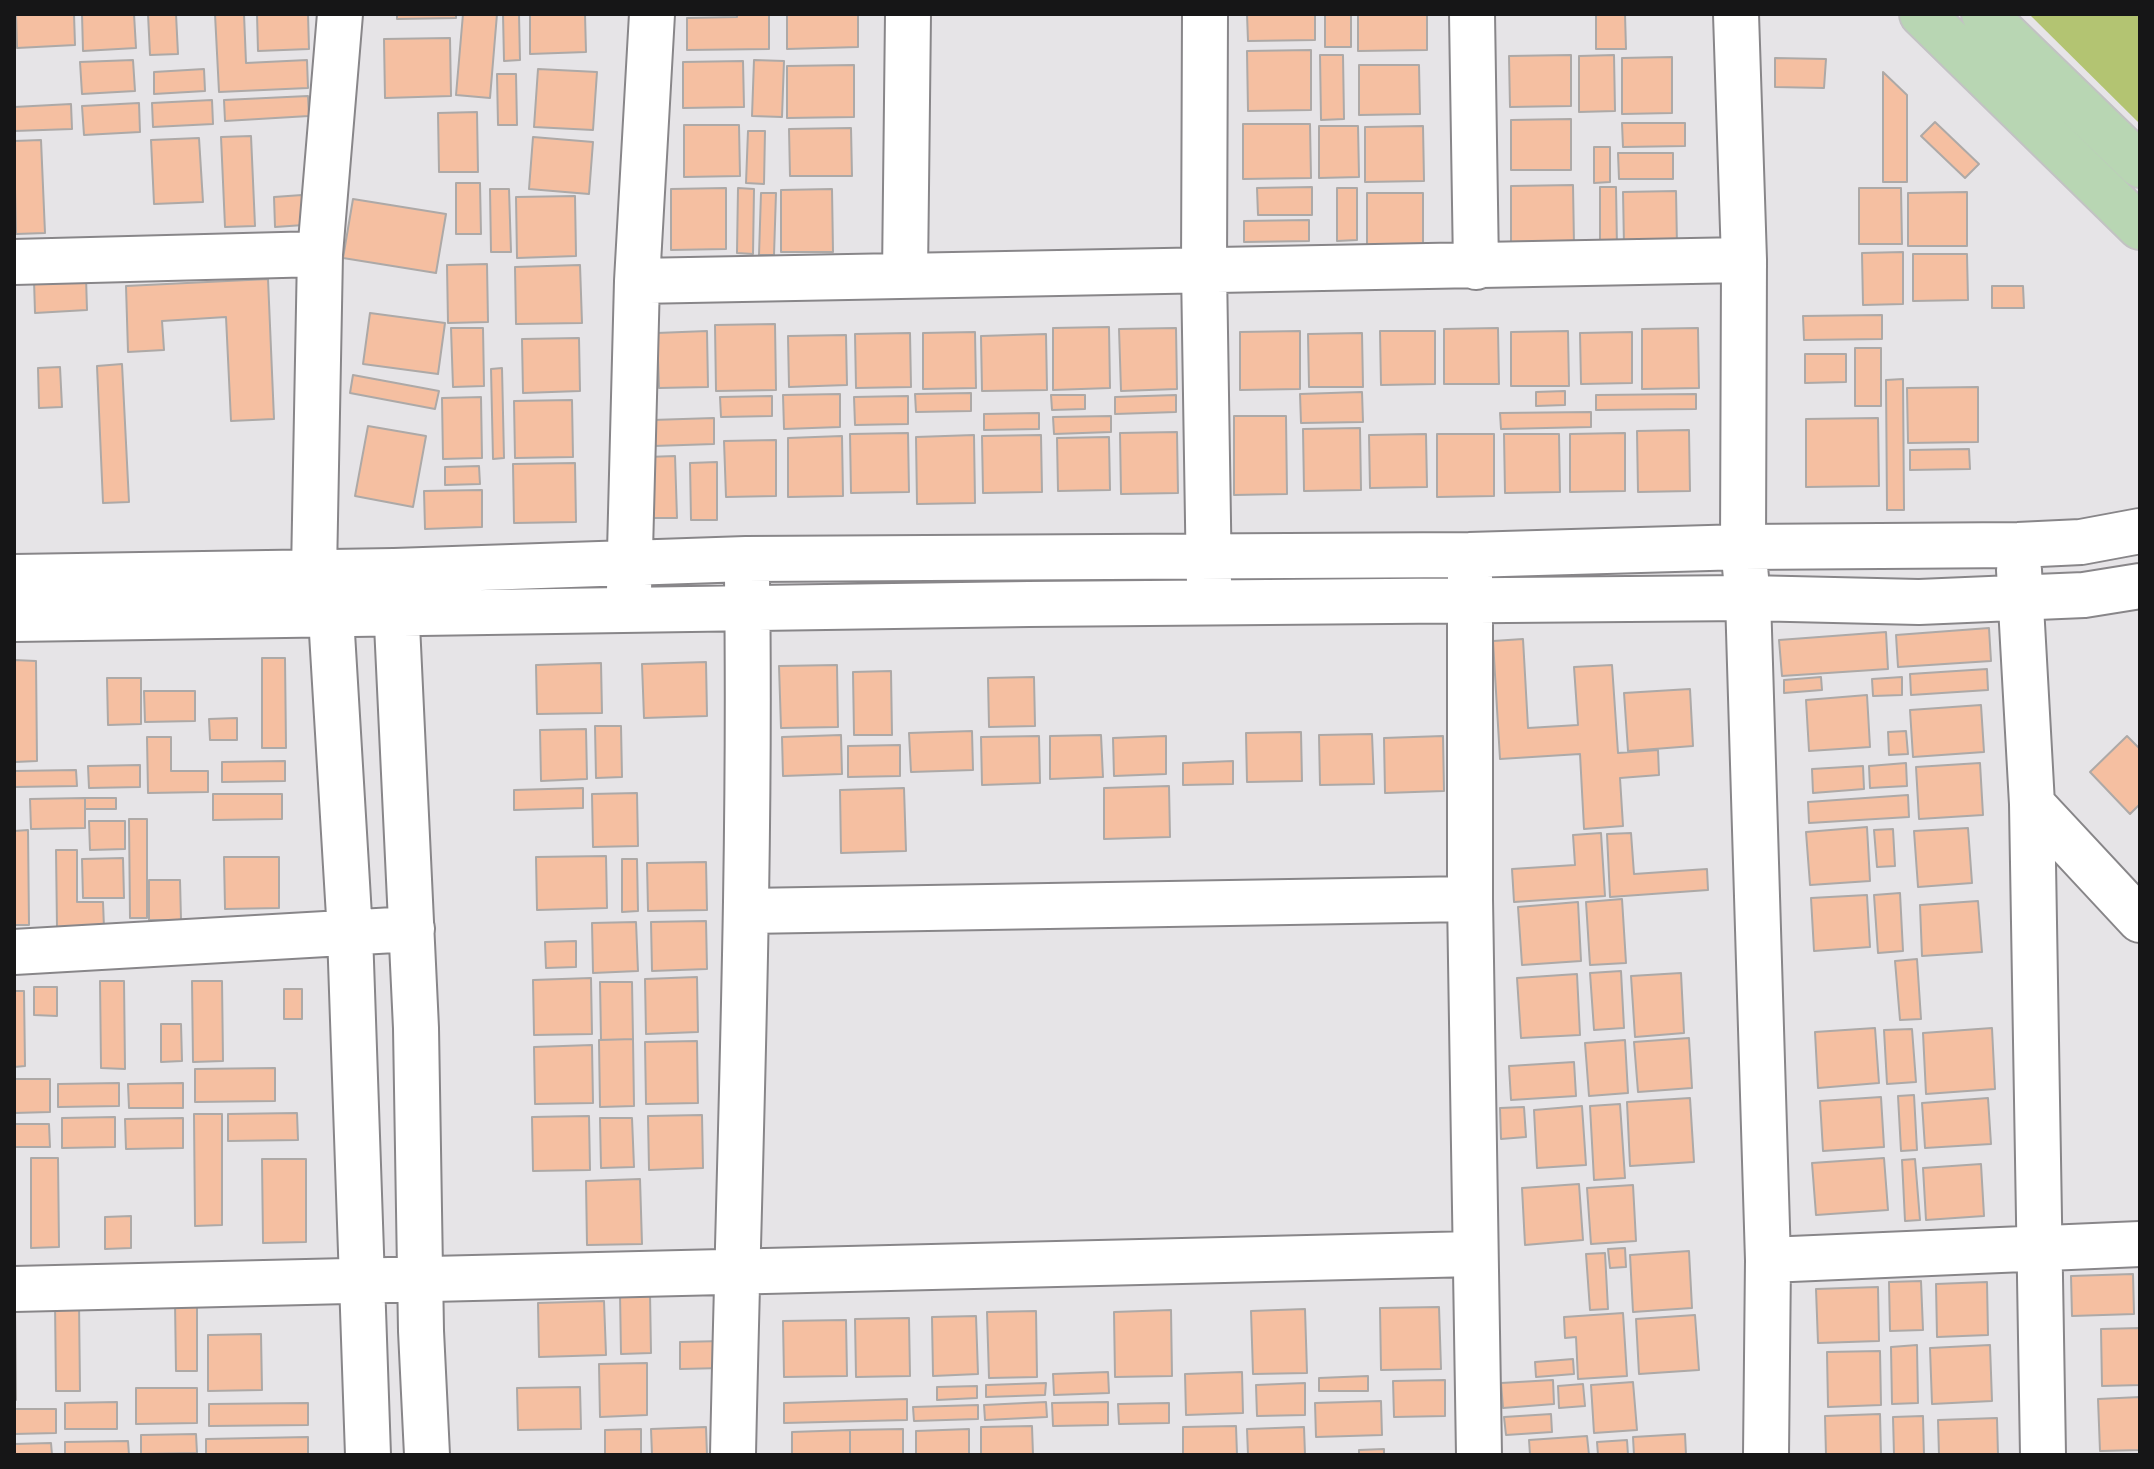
<!DOCTYPE html>
<html>
<head>
<meta charset="utf-8">
<style>
	body { margin:0 }
	#map { position:relative; width:2154px; height:1469px; overflow:hidden; background:#e6e4e7; font-family:Montserrat,sans-serif }
	canvas { display:block }
	.frame { position:absolute; inset:0; border:16px solid #161617; pointer-events:none }
</style>
</head>
<body>
<div id="map">
<canvas width="2154" height="1469"></canvas>
<div class="frame"></div>
</div>
<script>
const context = document.querySelector('canvas').getContext('2d');
context.lineJoin = 'round';
function paint(path, color) { context.fillStyle = color; context.fill(path, 'evenodd'); }
function strokePath(path, color, width, dash) { context.strokeStyle = color; context.lineWidth = width; context.lineCap = dash ? 'butt' : 'round'; context.setLineDash(dash || []); context.stroke(path); }
paint(new Path2D(`
	M2029,14H2140V124Z`), '#b3c472');
const building = new Path2D(`
	M16,14H74L75,45L17,48Z
	M82,14H134L136,48L83,51Z
	M148,14H176L178,54L150,55Z
	M215,14H244L246,63L307,60L308,88L219,92Z
	M257,14H308L309,49L258,51Z
	M397,14H456V18L397,19Z
	M463,14H497L490,98L456,95Z
	M503,14H519L520,60L504,61Z
	M530,14H585L586,52L530,54Z
	M737,14H769V49L687,50V18L737,17Z
	M787,14H858V47L787,49Z
	M1247,14H1315V40L1248,41Z
	M1325,14H1351V47H1325Z
	M1358,14H1427V50L1358,51Z
	M1596,14H1625L1626,49H1596Z
	M450,38L451,96L385,98L384,39Z
	M1311,50V110L1248,111L1247,51Z
	M1320,55H1343L1344,119L1321,120Z
	M1571,55V106L1510,107L1509,56Z
	M1614,55L1615,111L1579,112V56Z
	M1672,57V113L1622,114V58Z
	M1775,58L1826,59L1824,88L1775,87Z
	M133,60L135,91L82,94L80,62Z
	M754,60L784,61L782,117L752,116Z
	M743,61L744,107L683,108V62Z
	M854,65V117L787,118V66Z
	M1359,65H1419L1420,114L1359,115Z
	M204,69L205,91L154,94V72Z
	M538,69L597,72L593,130L534,127Z
	M1883,72L1907,95V182H1883Z
	M497,74H516L517,125H498Z
	M308,96L309,116L225,121L224,100Z
	M212,100L213,124L153,127L152,103Z
	M139,103L140,132L84,135L82,106Z
	M71,104L72,129L14,131V107Z
	M477,112L478,172H439L438,113Z
	M1571,119V170H1511V120Z
	M1935,122L1979,164L1965,178L1921,136Z
	M1622,123H1685V146L1623,147Z
	M1243,124H1310L1311,178L1243,179Z
	M684,125H739L740,176L684,177Z
	M1319,126H1358L1359,177L1319,178Z
	M1423,126L1424,181L1365,182V127Z
	M851,128L852,176H790L789,129Z
	M748,131H765L764,184L746,183Z
	M251,136L255,226L225,227L221,137Z
	M533,137L593,142L589,194L529,189Z
	M199,138L203,202L154,204L151,140Z
	M41,140L45,233L16,234L14,141Z
	M1594,147H1610V182L1594,183Z
	M1618,153H1673V179H1619Z
	M456,183H480L481,234H456Z
	M1573,185L1574,245H1511V186Z
	M1312,187V215H1258L1257,188Z
	M1600,187H1616L1617,248H1600Z
	M726,188V249L671,250V189Z
	M738,188L754,189L753,254L737,253Z
	M1337,188H1357V240L1337,241Z
	M1859,188H1901L1902,244H1859Z
	M490,189H509L511,252H491Z
	M832,189L833,252H781V190Z
	M1676,191L1677,246H1624L1623,192Z
	M1967,192V246H1908V193Z
	M761,193H776L774,255H759Z
	M1367,193H1423V247L1367,248Z
	M302,195L304,225L275,227L274,197Z
	M575,196L576,256L517,258L516,197Z
	M353,199L446,214L436,273L343,258Z
	M1309,220V241L1244,242V221Z
	M1903,252V304L1863,305L1862,253Z
	M1913,254H1967L1968,300L1913,301Z
	M487,264L488,322L448,323L447,265Z
	M580,265L582,323L516,324L515,267Z
	M86,277L87,310L35,313L34,280Z
	M268,279L274,419L231,421L226,317L162,321L164,350L128,352L126,286Z
	M1992,286H2023L2024,308H1992Z
	M370,313L445,323L438,374L363,364Z
	M1882,315V339L1804,340L1803,316Z
	M775,324L776,390L716,391L715,325Z
	M1109,327L1110,388L1053,390V328Z
	M451,328H483L484,386L453,387Z
	M1176,328L1177,389L1121,391L1119,329Z
	M1498,328L1499,384H1444V329Z
	M1698,328L1699,388L1642,389V329Z
	M707,331L708,387L659,388L657,333Z
	M1300,331V389L1240,390V332Z
	M1380,331H1435V384L1381,385Z
	M1568,331L1569,386H1511V332Z
	M975,332L976,388L923,389V333Z
	M1632,332V383L1581,384L1580,333Z
	M910,333L911,387L856,388L855,334Z
	M1362,333L1363,387H1309L1308,334Z
	M1046,334L1047,390L982,391L981,336Z
	M846,335L847,385L789,387L788,336Z
	M579,338L580,391L523,393L522,339Z
	M1855,348H1881V406H1855Z
	M1805,354H1846V382L1805,383Z
	M122,364L129,502L103,503L97,366Z
	M60,367L62,407L39,408L38,368Z
	M502,368L504,458L493,459L491,369Z
	M353,375L439,391L435,409L350,393Z
	M1903,379L1904,510H1887L1886,380Z
	M1978,387V442L1908,443L1907,388Z
	M1565,391V405L1536,406V392Z
	M1362,392L1363,422L1301,423L1300,394Z
	M971,393V411L916,412L915,394Z
	M840,394V427L784,429L783,395Z
	M1696,394V409L1596,410V395Z
	M1051,395H1085V409L1052,410Z
	M1176,395V412L1115,414V397Z
	M772,396V416L721,417L720,397Z
	M908,396V424L855,425L854,397Z
	M481,397L482,458L443,459L442,398Z
	M572,400L573,457L515,458L514,401Z
	M1591,412V427L1501,429L1500,413Z
	M1039,413V429L984,430V414Z
	M1111,416V432L1054,434L1053,417Z
	M1234,416H1286L1287,494L1234,495Z
	M714,418V444L653,446L652,420Z
	M1878,418L1879,486L1806,487V419Z
	M368,426L426,436L413,507L355,496Z
	M1360,428L1361,490L1304,491L1303,429Z
	M1689,430L1690,491L1638,492L1637,431Z
	M1177,432L1178,493L1121,494L1120,433Z
	M908,433L909,492L851,493L850,434Z
	M1625,433V491L1570,492V434Z
	M1426,434L1427,487L1370,488L1369,435Z
	M1437,434H1494V496L1437,497Z
	M1504,434H1559L1560,492L1505,493Z
	M974,435L975,503L917,504L916,437Z
	M1041,435L1042,492L983,493L982,436Z
	M842,436L843,496L788,497V438Z
	M1109,437L1110,490L1058,491L1057,438Z
	M776,440V496L726,497L724,441Z
	M1969,449L1970,469L1910,470V450Z
	M675,456L677,518H648L647,457Z
	M717,462V520H691L690,463Z
	M575,463L576,522L514,523L513,464Z
	M479,466L480,484L445,485V467Z
	M482,490V527L425,529L424,491Z
	M1989,628L1991,661L1898,667L1896,635Z
	M1886,632L1888,669L1782,676L1779,640Z
	M1523,639L1528,728L1578,725L1574,667L1612,665L1618,753L1658,750L1659,775L1620,778L1623,826L1584,829L1580,754L1500,759L1493,641Z
	M262,658H285L286,748H262Z
	M14,660L36,661L37,761L15,762Z
	M706,662L707,716L644,718L642,664Z
	M601,663L602,713L537,714L536,665Z
	M837,665L838,727L781,728L779,666Z
	M1987,669L1988,690L1911,695L1910,674Z
	M891,671L892,735H854L853,672Z
	M1034,677L1035,726L989,727L988,678Z
	M1821,677L1822,690L1784,693V680Z
	M1902,677V695L1873,696L1872,679Z
	M107,678H141V724L108,725Z
	M1690,689L1693,746L1628,751L1624,693Z
	M144,691H195V721L145,722Z
	M1867,695L1870,747L1809,751L1806,700Z
	M1981,705L1984,752L1913,757L1910,710Z
	M237,718V740H210L209,719Z
	M595,726H621L622,777L596,778Z
	M586,729L587,779L541,781L540,730Z
	M972,731L973,770L911,772L909,733Z
	M1906,731L1908,754L1889,755L1888,732Z
	M1301,732L1302,781L1247,782L1246,733Z
	M1372,734L1374,784L1320,785L1319,735Z
	M841,735L842,774L783,776L782,737Z
	M1101,735L1103,777L1050,779V736Z
	M1039,736L1040,783L982,785L981,737Z
	M1166,736V774L1114,776L1113,738Z
	M1443,736L1444,791L1385,793L1384,738Z
	M2127,736L2140,749V804L2130,814L2090,772Z
	M147,737H171V771H208V792L148,793Z
	M900,745V776L848,777V746Z
	M285,761V781L222,782V762Z
	M1233,761V784L1183,785V763Z
	M1906,763L1907,786L1870,788L1869,766Z
	M1980,763L1983,815L1919,819L1916,767Z
	M140,765V787L89,788L88,766Z
	M1863,766L1864,789L1813,793L1812,769Z
	M76,770L77,786L14,787V771Z
	M1169,786L1170,837L1104,839V788Z
	M583,788V808L514,810V790Z
	M904,788L906,851L841,853L840,790Z
	M637,793L638,846L593,847L592,794Z
	M213,794H282V819L213,820Z
	M1908,795L1909,817L1809,823L1808,802Z
	M85,798H116V809H85Z
	M85,798V828L31,829L30,799Z
	M129,819H147V918H130Z
	M89,821H125V849L90,850Z
	M1867,827L1870,881L1810,885L1806,832Z
	M1968,828L1972,883L1918,887L1914,831Z
	M1893,829L1895,866L1877,867L1874,830Z
	M28,830L29,925H14V831Z
	M1601,833L1605,896L1514,902L1512,869L1575,865L1573,835Z
	M1631,833L1634,874L1707,869L1708,890L1610,897L1607,834Z
	M56,850H77V902H103L104,928H57Z
	M606,856L607,908L537,910L536,857Z
	M224,857H279V908L225,909Z
	M123,858L124,898H83L82,859Z
	M622,859H637L638,911L622,912Z
	M706,862L707,910L648,911L647,863Z
	M149,880H180L181,920H149Z
	M1900,893L1903,951L1878,953L1874,895Z
	M1867,895L1870,947L1814,951L1811,898Z
	M1622,899L1626,963L1590,965L1586,902Z
	M1978,901L1982,952L1922,956L1920,905Z
	M1578,902L1581,961L1522,965L1518,907Z
	M706,921L707,969L652,971L651,922Z
	M636,922L638,971L593,973L592,923Z
	M576,941V967L546,968L545,942Z
	M1917,959L1921,1019L1900,1020L1895,961Z
	M1621,971L1624,1028L1594,1030L1590,973Z
	M1681,973L1684,1033L1635,1037L1631,976Z
	M1577,974L1580,1035L1521,1038L1517,978Z
	M697,977L698,1032L646,1034L645,979Z
	M591,978L592,1034L534,1035L533,980Z
	M100,981H124L125,1069L101,1068Z
	M192,981H222L223,1061L193,1062Z
	M600,982H632L633,1039L601,1040Z
	M34,987H57V1016L34,1015Z
	M284,989H302V1019H284Z
	M14,991H24L25,1066L14,1067Z
	M161,1024H181L182,1061L161,1062Z
	M1875,1028L1879,1083L1818,1088L1815,1032Z
	M1992,1028L1995,1089L1926,1094L1923,1033Z
	M1912,1029L1916,1082L1887,1084L1884,1030Z
	M1689,1038L1692,1088L1638,1092L1634,1042Z
	M633,1039L634,1106L600,1107L599,1040Z
	M1625,1040L1628,1093L1589,1096L1585,1043Z
	M697,1041L698,1103L646,1104L645,1042Z
	M592,1045L593,1103L535,1104L534,1047Z
	M1574,1062L1576,1096L1511,1100L1509,1066Z
	M275,1068V1101L195,1102V1069Z
	M14,1079H50V1112L14,1113Z
	M119,1083V1106L58,1107V1084Z
	M183,1083V1108H129L128,1084Z
	M1914,1095L1917,1150L1901,1151L1898,1096Z
	M1881,1097L1884,1147L1823,1151L1820,1101Z
	M1690,1098L1694,1162L1630,1166L1627,1102Z
	M1988,1098L1991,1144L1925,1148L1922,1103Z
	M1620,1104L1625,1178L1594,1180L1590,1106Z
	M1582,1106L1586,1165L1537,1168L1534,1110Z
	M1524,1107L1526,1137L1501,1139L1500,1108Z
	M297,1113L298,1140L228,1141V1114Z
	M194,1114H222V1225L195,1226Z
	M702,1115L703,1168L649,1170L648,1116Z
	M589,1116L590,1170L533,1171L532,1117Z
	M115,1117V1147L62,1148V1118Z
	M183,1118V1148L126,1149L125,1119Z
	M600,1118H632L634,1167L601,1168Z
	M14,1124H49L50,1147H14Z
	M31,1158H58L59,1247L31,1248Z
	M1884,1158L1888,1210L1816,1215L1812,1163Z
	M262,1159H306V1242L263,1243Z
	M1915,1159L1920,1220L1905,1221L1902,1160Z
	M1981,1164L1984,1216L1926,1220L1923,1168Z
	M640,1179L642,1244L587,1245L586,1181Z
	M1579,1184L1583,1240L1525,1245L1522,1188Z
	M1633,1185L1636,1241L1591,1244L1587,1188Z
	M131,1216V1248L105,1249V1217Z
	M1625,1248L1626,1267L1610,1268L1608,1249Z
	M1689,1251L1692,1308L1633,1312L1630,1255Z
	M1605,1253L1608,1309L1590,1310L1586,1254Z
	M2133,1274L2134,1314L2072,1316L2071,1276Z
	M1921,1281L1923,1330L1890,1331L1889,1282Z
	M1987,1282L1988,1335L1937,1337L1936,1284Z
	M1878,1287L1879,1341L1818,1343L1816,1289Z
	M650,1293L651,1353L621,1354L620,1294Z
	M604,1301L606,1355L539,1357L538,1303Z
	M55,1302H79L80,1391H56Z
	M175,1302L197,1303V1371H176Z
	M14,1304H15L16,1400H14Z
	M1439,1307L1441,1369L1381,1370L1380,1308Z
	M1305,1309L1307,1373L1253,1374L1251,1311Z
	M1171,1310L1172,1376L1115,1377L1114,1312Z
	M1036,1311L1037,1377L989,1378L987,1312Z
	M1623,1313L1627,1376L1578,1379L1576,1337L1565,1338L1564,1317Z
	M1695,1315L1699,1370L1639,1374L1636,1319Z
	M976,1316L978,1374L933,1376L932,1317Z
	M909,1318L910,1376L856,1377L855,1319Z
	M846,1320L847,1376L784,1377L783,1321Z
	M2140,1328V1385L2102,1386L2101,1329Z
	M261,1334L262,1390L208,1391V1335Z
	M722,1341L723,1368L680,1369V1342Z
	M1917,1345L1918,1403L1892,1404L1891,1347Z
	M1990,1345L1992,1401L1932,1404L1930,1348Z
	M1880,1351L1881,1405L1828,1407L1827,1352Z
	M1573,1359L1574,1374L1536,1377L1535,1362Z
	M647,1363V1415L600,1417L599,1364Z
	M1108,1372L1109,1393L1054,1395L1053,1374Z
	M1242,1372L1243,1413L1186,1415L1185,1374Z
	M1368,1376V1391H1319V1378Z
	M1445,1380V1416L1394,1417L1393,1381Z
	M1553,1380L1554,1404L1503,1408L1501,1383Z
	M1633,1382L1637,1430L1594,1433L1591,1385Z
	M1046,1383L1045,1395L986,1397V1385Z
	M1305,1383V1415L1257,1416L1256,1385Z
	M1583,1384L1585,1406L1559,1408L1558,1386Z
	M977,1386V1398L937,1400V1387Z
	M580,1387L581,1429L518,1430L517,1388Z
	M136,1388H197V1423L136,1424Z
	M2140,1397V1450L2100,1451L2098,1399Z
	M907,1399V1420L784,1423V1403Z
	M1381,1401L1382,1435L1316,1437L1315,1403Z
	M117,1402V1429H65V1403Z
	M1046,1402L1047,1417L985,1420L984,1405Z
	M1108,1402V1425L1053,1426L1052,1403Z
	M308,1403V1425L209,1426V1404Z
	M1169,1403V1423L1119,1424L1118,1404Z
	M978,1405V1419L914,1421L913,1407Z
	M14,1409H56V1433L14,1434Z
	M1551,1414L1552,1432L1506,1435L1504,1417Z
	M1880,1414L1881,1455H1826L1825,1416Z
	M1923,1416L1924,1455H1894L1893,1417Z
	M1997,1418L1998,1455H1939L1938,1420Z
	M1032,1426L1033,1455H981V1427Z
	M1236,1426L1237,1455H1183V1427Z
	M706,1427L707,1455H652L651,1429Z
	M1304,1427L1305,1455H1248L1247,1429Z
	M641,1429V1455H605V1430Z
	M903,1429V1455H850V1430Z
	M969,1429V1455H916V1431Z
	M850,1430V1455H792V1432Z
	M196,1434L197,1453L141,1454V1435Z
	M1685,1434L1686,1455H1634L1633,1437Z
	M1587,1436L1589,1455H1530L1529,1440Z
	M308,1437V1455H206V1439Z
	M1627,1440L1628,1455H1598L1597,1442Z
	M128,1441L129,1455H65V1442Z
	M51,1443L52,1455H14V1444Z
	M1384,1449V1455H1359V1450Z`);
paint(building, '#f5bfa1');
strokePath(building, '#ada9a7', 2);
const minor = new Path2D(`
	M1205,14L1204,269L1209,584
	M1472,14L1476,267
	M1736,14L1744,260L1743,547L1748,598L1768,1260L1766,1455
	M14,262L320,254
	M905,275L908,14
	M637,281L1744,260
	M2019,570L2032,804L2043,1455
	M314,572L320,254L340,14
	M1470,574V899L1479,1455
	M14,577L394,571L746,559L1469,555L1743,547L2018,545L2081,542L2140,531
	M395,582L416,1028L421,1331L427,1455
	M329,583L350,933L368,1455
	M629,590L637,281L652,14
	M14,619L1029,604L1748,598L1919,602L2084,595L2140,586
	M2032,804L2140,920
	M747,911L1470,899
	M14,952L412,929
	M1768,1260L2140,1244
	M14,1289L1474,1254
	M733,1455C739,1163 751,870 747,578`);
const major = new Path2D(`
	M1922,14L2140,227
	M1984,14L2140,165`);
strokePath(minor, '#888689', 48);
strokePath(major, '#c2c2c3', 48);
strokePath(minor, '#fff', 44);
strokePath(major, '#b8d6b3', 44);
</script>
</body>
</html>
